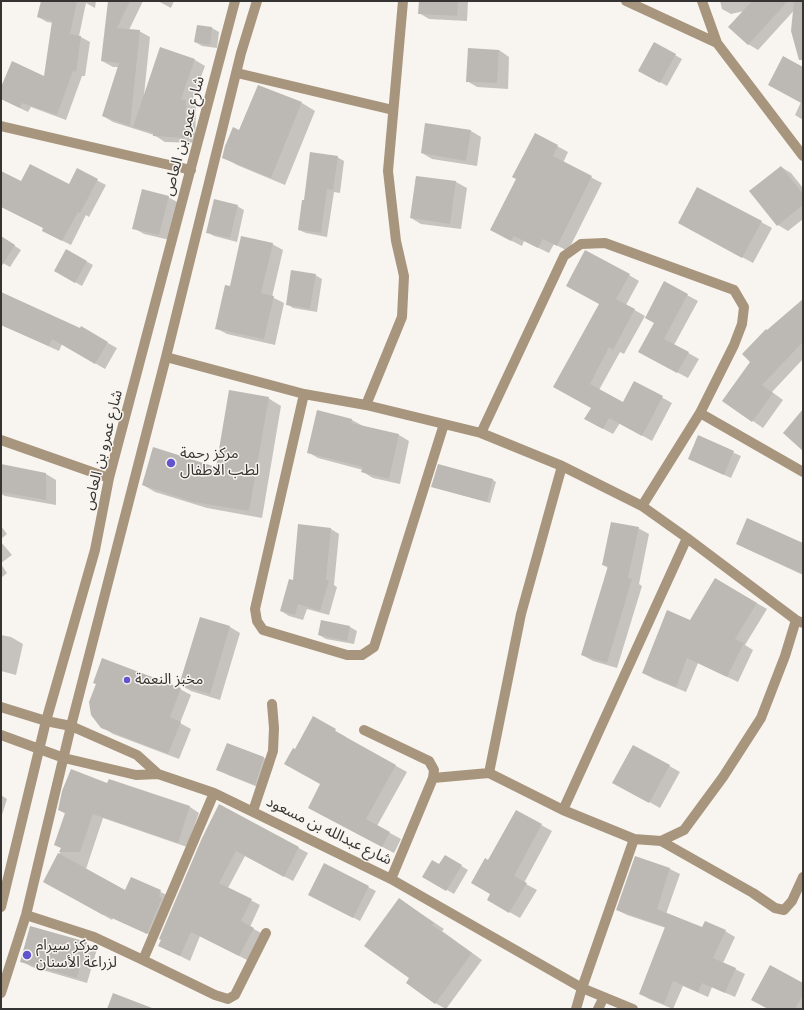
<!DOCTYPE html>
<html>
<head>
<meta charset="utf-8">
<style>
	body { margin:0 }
	#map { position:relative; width:804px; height:1010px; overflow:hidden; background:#f8f4ef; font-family:Karla,sans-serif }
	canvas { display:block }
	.frame { position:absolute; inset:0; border:2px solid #363432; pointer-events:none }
</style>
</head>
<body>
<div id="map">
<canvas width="804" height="1010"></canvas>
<div class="frame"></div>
</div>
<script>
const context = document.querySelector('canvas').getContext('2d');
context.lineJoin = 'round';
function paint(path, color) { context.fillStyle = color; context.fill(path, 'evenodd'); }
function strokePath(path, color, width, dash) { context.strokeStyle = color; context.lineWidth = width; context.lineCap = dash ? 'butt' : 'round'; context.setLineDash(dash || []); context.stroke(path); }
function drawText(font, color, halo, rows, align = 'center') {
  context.font = font + ' Karla,"Noto Sans Arabic",sans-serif'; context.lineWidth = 3; context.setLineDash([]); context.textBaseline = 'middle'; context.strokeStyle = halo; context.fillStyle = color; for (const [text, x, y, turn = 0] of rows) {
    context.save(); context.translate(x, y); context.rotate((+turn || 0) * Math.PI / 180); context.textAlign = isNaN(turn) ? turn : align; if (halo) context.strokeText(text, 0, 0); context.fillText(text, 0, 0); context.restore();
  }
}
paint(new Path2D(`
	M48,1H96L95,8L86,3L79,36L90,42L85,76H82L66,120L31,107L28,112L1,99V89L45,77L53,23L47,22L38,17Z
	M109,1H143L129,30L139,31L150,37L144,95L195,60L205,66L191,104L196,107L195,143L165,142L154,135L113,122L103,116L119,67H113L102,61Z
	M158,1H174L171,8Z
	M420,1H468L467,21L429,19L419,13Z
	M720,1H795L799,5L758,50L748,44L744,11L731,14L722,9Z
	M198,26L212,28L219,32L217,48L202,46L195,42Z
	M654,43L682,59L667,86L639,70Z
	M499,50L509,57L508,89L477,87L467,81Z
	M803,68V120L795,115L801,102Z
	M302,103L315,111L285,185L237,165L223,157Z
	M471,131L481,137L477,166L432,159L422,153Z
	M535,134L568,152L563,163L602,183L568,251L554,244L549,253L524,241L522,246L502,236L517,179Z
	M337,157L344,161L340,193L334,192L327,237L306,233L299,230L304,201Z
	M781,167L791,173L803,188V219L788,231L778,225Z
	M77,170L106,185L89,217L86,215L71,245L51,235L44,228L1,206V172L22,182L69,185Z
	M416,177L456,182L467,188L461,229L421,224L411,218Z
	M168,197L179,203L170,240L144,234L134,228Z
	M237,206L244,210L237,242L214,236L207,232Z
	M761,222L772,228L753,263L690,229Z
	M1,237L21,250L10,267L1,262Z
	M272,244L283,250L272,297L284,303L275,345L227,334L216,328L230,287Z
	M66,250L93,265L82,286L55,271Z
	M315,275L322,279L317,312L293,308L287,304Z
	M629,275L639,281L626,305L645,316L624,354L620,352L599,390L623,403L634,382L672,403L652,441L620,423L613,434L596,425L592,407L554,387Z
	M1,293L80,329L81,328L117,348L105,369L62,344L59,351L1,325Z
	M687,295L698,301L674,345L699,359L688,378L650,358Z
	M803,300V359L772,392L783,400L763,428L724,401L752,362Z
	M268,398L281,406L262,518L207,508L155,492L143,485L216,468Z
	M318,411L352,420L363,426L399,435L409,441L400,484L373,478L363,472V470L318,458L308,452Z
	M699,437L741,456L731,478L696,462Z
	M1,465L46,474L56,480V505L5,496L1,494Z
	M493,480L496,482L490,503L436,488Z
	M1,526L7,534L1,539Z
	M638,528L649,534L639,584L642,586L617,668L593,661L582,655L608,568L603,565Z
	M331,529L339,534L334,585L337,587L329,615L307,609L303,620L289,616L281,611L294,582Z
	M1,542L12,555L1,563Z
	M737,543L803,544V575L747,549Z
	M1,564L7,573L1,578Z
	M715,579L767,609L745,645L753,650L738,682L698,663L686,692L654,679L643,673L690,621Z
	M200,618L230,627L240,633L220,700L191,691L180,685Z
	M322,621L350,627L357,631L354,644L326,639L319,635Z
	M1,635L11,637L23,644L16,675L1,671Z
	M180,689L191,695L180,723L191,729L179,759L113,734L102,727Z
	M313,718L346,737V738L407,772L377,826L401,839L394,853L320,814L322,784Z
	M227,744L264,758L274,764L265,790L228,775L217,769Z
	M634,746L680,772L660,808L614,782Z
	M109,780L190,807L199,813L187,847L103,818L86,869L126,891L132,878L171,897L157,938L113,918L112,920L44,881L62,849L66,814L59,810L108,785Z
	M1,795L7,799L1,818Z
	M220,806L308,853L293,881L245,856L228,888L260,905L250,927L263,934L249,961L200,936L190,961L160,946Z
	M516,811L552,831L524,883L537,890L520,918L488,900L492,894L488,861Z
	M445,856L468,870L454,894L423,876L440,865Z
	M636,857L670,869L680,874L666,914L702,928L725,931L735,937L723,963L745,974L735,997L712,987L708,997L683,986L673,1009L649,999L640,994L666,928L627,915L617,910Z
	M324,865L376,891L360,921L316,898Z
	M399,899L444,929L442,931L482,960L446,1009L435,1003L410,978Z
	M86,943L97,949L87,983L32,967L21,961Z
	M803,984V1009H769Z`), '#0003');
paint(new Path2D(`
	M41,1H77L70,34L81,36L76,72L73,71L57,115L22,103L20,108L1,99V87L12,61L44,76L52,21L37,17Z
	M108,1H130L117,28L140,30L130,126L102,116L119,63L101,61Z
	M419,1H458L457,16L418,14Z
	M752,1H788L748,45L728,27Z
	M794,1H803V60H799L791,31Z
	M197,25L212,27L210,45L194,42Z
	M654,42L676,54L660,83L638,71Z
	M160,47L195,59L181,99L186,100L185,138L153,136V133L133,127Z
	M468,48L499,50L497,83L466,82Z
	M783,56L803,67V104L768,85Z
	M258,85L302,102L271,178L222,158L225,146L233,127L239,130Z
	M425,123L471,130L466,161L421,153Z
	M535,133L558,145L553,156L592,176L557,246L543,239L538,248L514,236L511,241L490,230L516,179L512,177Z
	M310,152L338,156L333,190L327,189L321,233L298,230L302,200H304Z
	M30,164L69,184L77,168L98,179L80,213L78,212L62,241L42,231L43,228L1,207V171L21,181Z
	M781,166L803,194V205L777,226L749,191Z
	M416,176L456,181L450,224L410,218Z
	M697,187L762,221L742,258L678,223Z
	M142,189L169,196L159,235L132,229Z
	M214,199L238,205L230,238L206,233Z
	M1,236L15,245L1,267Z
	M241,236L273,243L261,293L274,296L264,339L215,329L225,285L230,286Z
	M66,249L87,261L75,283L54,271Z
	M585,250L630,274L616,299L635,309L613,350L609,347L590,384L623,402L634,381L663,396L642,436L609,418L603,429L584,419L591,408L553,387L599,304L566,286Z
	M291,270L316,274L310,309L286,305Z
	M664,281L688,294L664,339L689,352L677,373L638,352L654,323L645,318Z
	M1,292L80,328L81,326L108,342L95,364L52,339L49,346L1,325Z
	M803,299V342L762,385L773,393L752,422L722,401L750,362L742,354L766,329L767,330Z
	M229,390L269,397L249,511L193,502L142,485L153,447L216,467Z
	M803,409V451L783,433Z
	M317,410L352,419L351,423L399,434L389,479L361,472L363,467L307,453Z
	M698,435L734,451L724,475L688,459Z
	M1,464L46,473V500L1,492Z
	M438,464L493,479L487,502L431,487Z
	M747,518L803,543V574L736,544Z
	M611,522L639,527L628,578L632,579L607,663L581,655L608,566L602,565Z
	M298,524L331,528L326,580L329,581L320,611L298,604L295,615L280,611L289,579L293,580Z
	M715,578L757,603L735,639L744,643L727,677L687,658L676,687L642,673L667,610L690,620Z
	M200,617L230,626L210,694L179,685Z
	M321,620L350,626L347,641L318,635Z
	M102,658L181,688L170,717L181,722L168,754L101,728L91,715L89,702L96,684L93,683Z
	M313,716L336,729L335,731L396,765L366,819L390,832L382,847L308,808L320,784L284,764L293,748L295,749Z
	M227,743L264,757L255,785L216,770Z
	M633,745L670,765L649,803L612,783Z
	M71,769L107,783L109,779L190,806L178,843L93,814L80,852H59L61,848L54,845L65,813L58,810L62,791Z
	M219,804L299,847L284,877L236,851L219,883L252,899L241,921L254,928L239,956L191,932L180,956L158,946L161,940L159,939L202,838Z
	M516,810L542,824L514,876L527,883L509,913L487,900L490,894L471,883L485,858L488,860Z
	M58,853L125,890L131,877L161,890L159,897L162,898L147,934L103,914V915L43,882Z
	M445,855L462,865L446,891L422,877L432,860L439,864Z
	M635,856L670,868L657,909L702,927L705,921L726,930L713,958L736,968L725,993L702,983L698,992L673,981L664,1004L639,994L665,927L616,910Z
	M324,863L369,886L353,918L308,895Z
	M399,898L434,923L432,925L472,953L435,1004L406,983L409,978L364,946Z
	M30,926L87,942L77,978L20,962Z
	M770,965L803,983V995L795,1009H768L751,1000Z
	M113,993L152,1008V1009H107Z`), '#bcb8b3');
strokePath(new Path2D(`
	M626,1L717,43L803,156
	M702,1L717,43
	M237,73L393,110
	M1,126L191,170
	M166,357L304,394L366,405L481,433L562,466L642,506L687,538L796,620L803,623
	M304,394L255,609L257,621L263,630L347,655H362L374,647L444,424
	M366,405L402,317L404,276L396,241L388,171L403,1
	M700,413L803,472
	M481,433L564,256L581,244L605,243L734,290L744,307L742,324L734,345L700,413L642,506
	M1,440L109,478
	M1,707L46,721L71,726L137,755L158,774L214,793L391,879L582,988L633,1009
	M364,730L429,761L434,770L433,778L391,879
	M1,735L64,758L136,775L158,774
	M489,773L521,614L562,466
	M433,778L489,773L563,810L634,839L582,988L576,1009
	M563,810L687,538
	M253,811L273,751L274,728L272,704
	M634,839L661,841L684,830L723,777L761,718L785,656L796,620
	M661,841L753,893L775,908L784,910L792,901L803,877
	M1,907L46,721L95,550L109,478L235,1
	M26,915L94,937L143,960L214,793
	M143,960L215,995L228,999L235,995L266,933
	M1,993L26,915L71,726L166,357L241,53L257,1
	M598,1009L604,997`), '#a8957d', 10);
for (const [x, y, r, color] of [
	[171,463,5,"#6254cd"],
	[127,680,4,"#6254cd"],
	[27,955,5,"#6254cd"]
]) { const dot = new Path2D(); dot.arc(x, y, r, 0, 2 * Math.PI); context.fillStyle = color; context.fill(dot); strokePath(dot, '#f8f4ef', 1.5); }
drawText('15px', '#363432', '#f8f4ef', [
	["شارع عمرو بن العاص",184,136,-75],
	["شارع عمرو بن العاص",103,450,-76],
	["شارع عبدالله بن مسعود",329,831,26]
]);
drawText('15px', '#363432', '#f8f4ef', [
	["مركز رحمة",180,454],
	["لطب الاطفال",180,471],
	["مخبز النعمة",135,680],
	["مركز سيرام",36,946],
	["لزراعة الأسنان",36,963]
], 'left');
</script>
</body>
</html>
